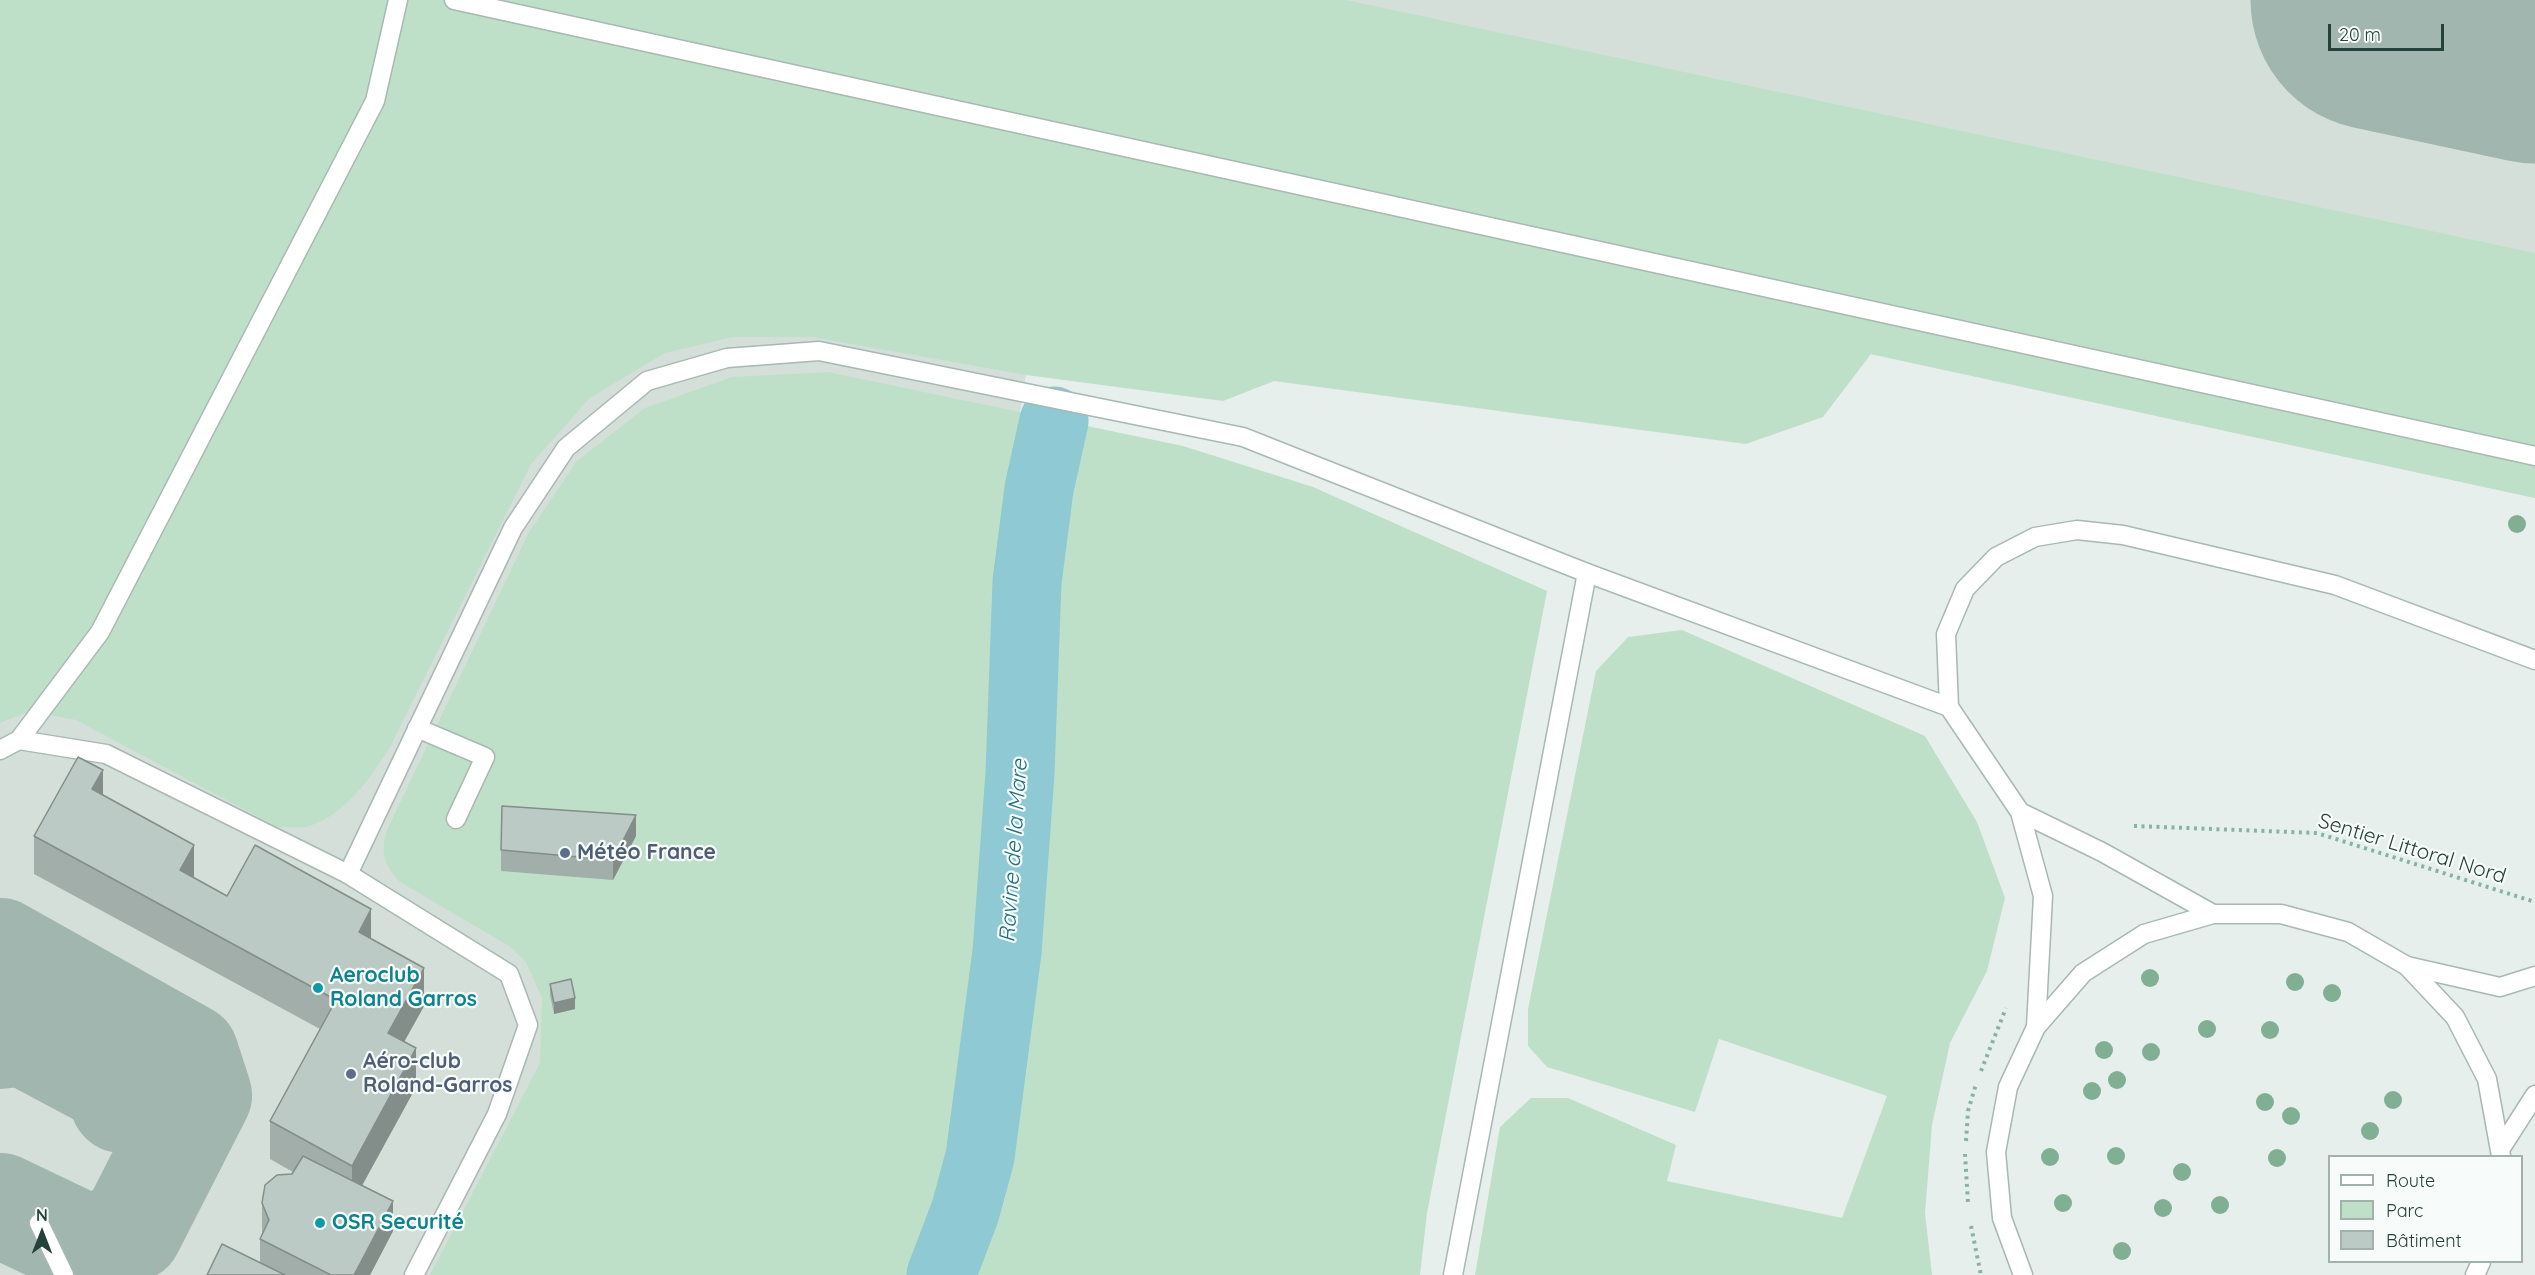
<!DOCTYPE html>
<html>
<head>
<meta charset="utf-8">
<style>
	body { margin:0 }
	#map { position:relative; width:2535px; height:1275px; overflow:hidden; background:#e6efeb; font-family:Quicksand,sans-serif }
	canvas { display:block }
	.legend { position:absolute; left:2328px; top:1155px; width:195px; height:108px; box-sizing:border-box; background:#f7fbf9; border:2px solid #a3b1ad; margin:0; padding:8px 10px; list-style:none; font-size:18px; color:#24423a }
	.legend li { display:flex; align-items:center; gap:12px; height:30px }
	.legend b { width:30px; border:2px solid #a3b1ad }
	.north { position:absolute; left:12px; top:1203px; width:60px; height:60px; -webkit-text-stroke:4px #f7fbf9; paint-order:stroke; rotate:0deg; font-size:16px; font-weight:700; line-height:24px; text-align:center; color:#24423a }
	.north::after { content:''; display:block; margin:auto; width:21px; height:27px; background:#24423a; clip-path:polygon(50% 0,100% 100%,50% 72%,0 100%) }
	.scale { position:absolute; left:2328px; top:24px; width:116px; height:27px; box-sizing:border-box; border:3px solid #24423a; border-top:0; padding-left:8px; font-size:18px; line-height:21px; white-space:nowrap; color:#24423a; -webkit-text-stroke:4px #f7fbf9; paint-order:stroke }
</style>
</head>
<body>
<div id="map">
<canvas width="2535" height="1275"></canvas>
<ul class="legend">
<li><b style="height:8px;background:#fff"></b>Route</li>
<li><b style="height:16px;background:#bfe0c8"></b>Parc</li>
<li><b style="height:16px;background:#bbcac4"></b>Bâtiment</li>
</ul>
<div class="north">N</div>
<div class="scale">20 m</div>
</div>
<script>
const context = document.querySelector('canvas').getContext('2d');
context.lineJoin = 'round';
function paint(path, color) { context.fillStyle = color; context.fill(path, 'evenodd'); }
function strokePath(path, color, width, dash) { context.strokeStyle = color; context.lineWidth = width; context.lineCap = dash ? 'butt' : 'round'; context.setLineDash(dash || []); context.stroke(path); }
function drawText(font, color, halo, rows, align = 'center') {
  context.font = font + ' Quicksand,sans-serif'; context.lineWidth = 4.5; context.setLineDash([]); context.textBaseline = 'middle'; context.strokeStyle = halo; context.fillStyle = color; for (const [text, x, y, turn = 0] of rows) {
    context.save(); context.translate(x, y); context.rotate((+turn || 0) * Math.PI / 180); context.textAlign = isNaN(turn) ? turn : align; if (halo) context.strokeText(text, 0, 0); context.fillText(text, 0, 0); context.restore();
  }
}
paint(new Path2D(`
	M0,0H2535V498L1274,225L1026,375L883,1275H0Z`), '#d4dfda');
paint(new Path2D(`
	M0,0H1346L2535,253V498L1871,354L1823,417L1746,444L1274,381L1223,401L1026,375L812,337H733L665,353L590,398L531,464L389,749C368,780 347,813 310,826C300,829 287,827 277,827L76,720L30,711L0,723Z
	M828,372L1183,446L1313,487L1547,591L1427,1213L1420,1275H430L540,1063L542,998L526,962L509,946L400,882C384,866 380,852 387,830L528,534L577,461L645,408L732,377Z
	M1682,630L1925,736L1977,822L2005,898L1987,971L1950,1043L1932,1125L1925,1213L1932,1275H1475L1500,1127L1531,1098H1568L1676,1145L1667,1181L1842,1218L1887,1096L1719,1039L1695,1112L1547,1067L1528,1046V1009L1596,671L1628,637Z`), '#bfe0c8');
strokePath(new Path2D(`
	M941,1275L965,1212L980,1157L1007,952L1020,773L1027,582L1039,489L1054,421`), '#8ec9d4', 69);
strokePath(new Path2D(`
	M0,950L187,1055L200,1095L131,1230L90,1248L0,1205
	M0,1037L24,1034L118,1084L122,1101`), '#a2b6b0', 104);
strokePath(new Path2D(`
	M2381,0L2535,33`), '#a2b6b0', 261);
const service = new Path2D(`
	M454,0L2535,456
	M417,728L485,757L456,819
	M19,740L106,754L348,874
	M0,750L19,740L100,632L375,101L398,0
	M2407,966L2500,987L2535,976
	M2501,1148L2535,1095
	M39,1223L64,1275
	M1453,1275L1587,573`);
const minor = new Path2D(`
	M2020,812L2102,852L2213,914
	M2036,1027L2043,896L2020,812L1949,707L1946,634L1965,589L1996,557L2035,537L2077,530L2123,535L2335,585L2535,660
	M414,1275L497,1114L528,1025L509,974L348,874L513,528L566,448L647,381L727,358L819,351L1243,437L1587,573L1949,707`);
const tertiary = new Path2D(`
	M2023,1275L2002,1218L1996,1152L2008,1087L2036,1027L2083,973L2144,934L2213,914H2281L2348,932L2407,966L2455,1017L2487,1079L2501,1156
	M2475,1275L2481,1262`);
strokePath(service, '#a8b8b2', 21);
strokePath(minor, '#a8b8b2', 21);
strokePath(tertiary, '#a8b8b2', 21);
strokePath(new Path2D(`
	M2134,826L2317,833L2535,902
	M1981,1071L2006,1008
	M1966,1141L1968,1111L1976,1084
	M1965,1154L1968,1203
	M1971,1226L1981,1275`), '#86b3a5', 4, [3, 4.5]);
strokePath(service, '#fff', 18);
strokePath(minor, '#fff', 18);
strokePath(tertiary, '#fff', 18);
context.fillStyle = '#80af93';
for (const [x, y] of [
	[2517,524],
	[2150,978],
	[2295,982],
	[2332,993],
	[2207,1029],
	[2270,1030],
	[2104,1050],
	[2151,1052],
	[2117,1080],
	[2092,1091],
	[2393,1100],
	[2265,1102],
	[2291,1116],
	[2370,1131],
	[2116,1156],
	[2050,1157],
	[2277,1158],
	[2182,1172],
	[2063,1203],
	[2220,1205],
	[2163,1208],
	[2122,1251]
]) { context.beginPath(); context.arc(x, y, 9, 0, 2 * Math.PI); context.fill(); }
paint(new Path2D(`
	M103,794L194,878L227,896L371,939L424,1006L404,1042L416,1087L362,1185L393,1231L370,1275H207L260,1263V1239L262,1235V1203L293,1172L270,1159V1121L320,1029L34,874V836Z
	M636,836L613,880L501,871V850Z
	M550,984L575,1009L554,1014L550,995Z`), '#a1aea9');
paint(new Path2D(`
	M103,770V809L92,789Z
	M636,815V836L613,880V860Z
	M194,845V883L180,870Z
	M371,909V947L359,932Z
	M424,968V1006L388,1071V1033Z
	M575,998V1009L554,1014V1003Z
	M416,1048V1087L352,1204V1166Z
	M393,1201V1231L370,1275H354Z`), '#838d89');
const building = new Path2D(`
	M78,757L103,770L92,789L194,845L180,870L227,896L255,845L371,909L359,932L424,968L388,1033L416,1048L352,1166L270,1121L336,1000L34,836Z
	M502,806L636,815L613,860L501,850Z
	M571,979L575,998L554,1003L550,984Z
	M303,1156L393,1201L354,1275H331L260,1239L269,1220L262,1203L265,1185L277,1175L292,1174Z
	M222,1244L285,1275H207Z`);
paint(building, '#bbcac4');
strokePath(building, '#838d89', 1.5);
for (const [x, y, r, color] of [
	[565,853,6,"#5c6f8a"],
	[318,988,6,"#0f9aa8"],
	[351,1074,6,"#5c6f8a"],
	[320,1223,6,"#0f9aa8"]
]) { const dot = new Path2D(); dot.arc(x, y, r, 0, 2 * Math.PI); context.fillStyle = color; context.fill(dot); strokePath(dot, '#f7fbf9', 2); }
drawText('21px', '#24423a', '#f7fbf9', [
	["Sentier Littoral Nord",2412,849,17]
]);
drawText('bold 21px', '#4e5e75', '#f7fbf9', [
	["Météo France",577,853],
	["Aéro-club",363,1062],
	["Roland-Garros",363,1086]
], 'left');
drawText('bold 21px', '#0d838f', '#f7fbf9', [
	["Aeroclub",330,976],
	["Roland Garros",330,1000],
	["OSR Securité",332,1223]
], 'left');
drawText('italic 22px', '#1c6f80', '#f7fbf9', [
	["Ravine de la Mare",1014,851,-86]
]);
</script>
</body>
</html>
